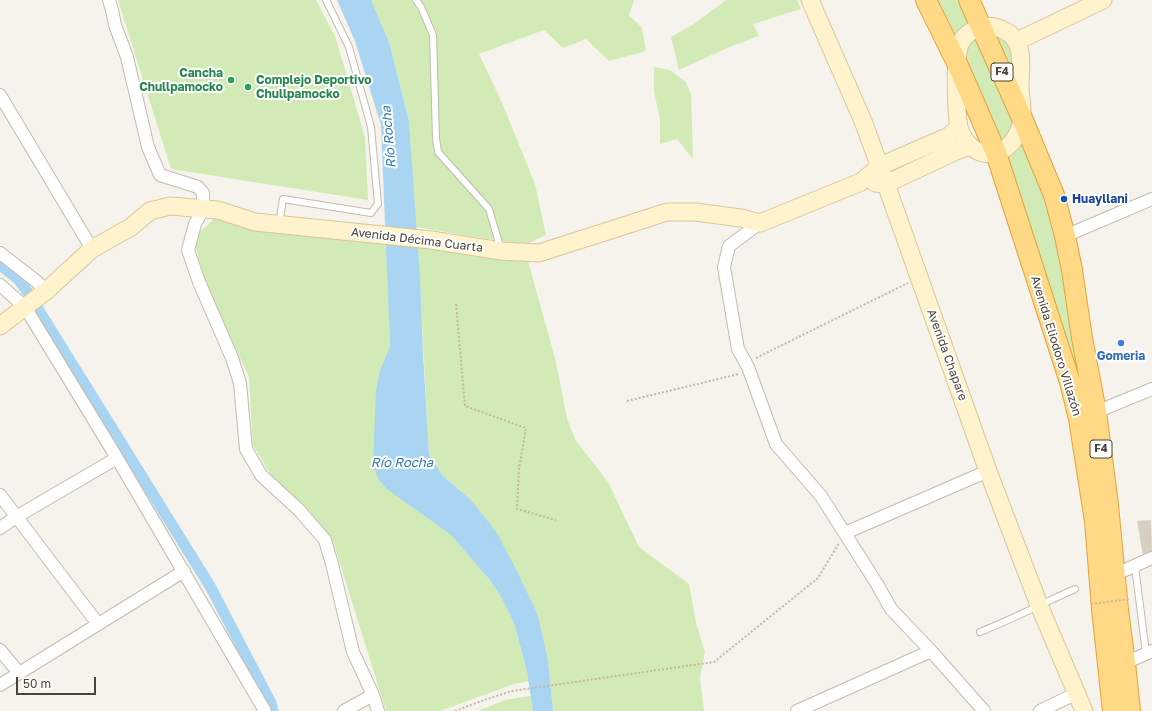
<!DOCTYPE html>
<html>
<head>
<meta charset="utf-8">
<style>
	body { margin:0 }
	#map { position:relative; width:1152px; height:711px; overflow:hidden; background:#f6f3ec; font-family:"Golos Text",sans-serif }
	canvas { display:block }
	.scale { position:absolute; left:16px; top:677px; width:80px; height:18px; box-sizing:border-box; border:2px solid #4b4439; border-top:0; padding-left:5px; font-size:12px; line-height:14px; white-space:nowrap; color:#4b4439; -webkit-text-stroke:3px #fff; paint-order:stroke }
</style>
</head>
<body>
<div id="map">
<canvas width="1152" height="711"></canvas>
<div class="scale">50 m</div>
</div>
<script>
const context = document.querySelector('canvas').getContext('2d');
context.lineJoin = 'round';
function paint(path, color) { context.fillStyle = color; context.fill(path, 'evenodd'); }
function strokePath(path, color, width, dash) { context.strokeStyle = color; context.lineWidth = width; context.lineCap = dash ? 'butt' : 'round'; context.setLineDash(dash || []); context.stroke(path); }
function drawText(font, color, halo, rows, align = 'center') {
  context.font = font + ' "Golos Text",sans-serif'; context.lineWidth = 4; context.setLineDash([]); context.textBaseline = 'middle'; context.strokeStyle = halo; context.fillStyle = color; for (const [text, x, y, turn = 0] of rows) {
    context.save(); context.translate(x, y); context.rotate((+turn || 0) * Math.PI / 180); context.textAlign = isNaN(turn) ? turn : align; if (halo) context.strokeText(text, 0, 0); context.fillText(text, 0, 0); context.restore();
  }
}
paint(new Path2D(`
	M118,0H316L335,36L365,137L368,200L171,169Z
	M371,0H634L629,15L642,28L646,51L609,61L586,39L563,48L544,30L479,54L503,105L535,184L546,235L524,245L416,227L409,121L389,42Z
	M726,0H797L801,9L753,24L759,36L727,48L679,70L671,37L694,24Z
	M932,0H962L973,24L956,41Z
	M991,31L1013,46L1014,86Z
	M978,33L1015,123L999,146L963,63L964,48Z
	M654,67L670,70L686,82L691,94L693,159L677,139L660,144V119L654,92Z
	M1020,135L1053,219L1090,422L1002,155Z
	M216,217L253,229L386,245L390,346L380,370L373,464L421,513L451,535L489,579L501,597L514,623L529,681L514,684L440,711H386L333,541L310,512L277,485L253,445L249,377L208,290L193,238Z
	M418,248L528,261L556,362L567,419L576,441L608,482L639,547L689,584L696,623L705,652L700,677L704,711H553L548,660L538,615L518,573L470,499L442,475L429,454Z
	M531,696L533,711H478L505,700Z`), '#d2eab5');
paint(new Path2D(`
	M337,0H371L389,42L409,121L420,277L423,354L429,454L442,475L470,499L497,533L518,573L538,615L548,660L553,711H533L527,672L514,623L501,597L489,579L451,535L387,489L378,479L373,464L376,391L380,370L390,346L381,125L355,41Z`), '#a9d4f2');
strokePath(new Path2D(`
	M0,265L19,280L29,294
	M38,309L210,586L271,703L273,711`), '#a9d4f2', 11);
paint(new Path2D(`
	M1151,520L1152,553L1143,556L1137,521Z`), '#d8cfc1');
const service = new Path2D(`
	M416,0L421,7L433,35L436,138L438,152L489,209L501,250
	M279,224L283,199L371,213L378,204L371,127L349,47L326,0
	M1135,566L1146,653
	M980,632C1013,619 1043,603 1075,589`);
const minor = new Path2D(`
	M109,0L112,10L115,25L127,57L148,147L160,175L198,187L203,193V209L195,224L188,250L199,282L232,358L240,383L246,449L261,475L299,510L325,540L332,564L353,652L373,695L378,711
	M0,95L92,249
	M760,223L729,246L724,267L738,349L748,367L776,444L821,496L877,584L891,609L931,651L984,711
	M1065,236L1152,199
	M0,253L36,281L46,291
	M0,285L25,307L117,458L265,711
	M1096,412L1152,389
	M0,495L98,624
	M0,528L16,517L117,458
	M845,533L988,471
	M1114,575L1152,558
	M0,650L19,673
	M1125,663L1152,651
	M0,685L184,571
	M344,711L373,695
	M797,711L931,651
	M1040,711L1077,693`);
const secondary = new Path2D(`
	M810,0L863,121L886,184L988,471L1039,605L1084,711
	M982,26C999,25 1017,33 1020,52C1022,63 1020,74 1020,85C1020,96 1023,108 1022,118C1019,149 986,168 965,140C962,136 960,132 959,127C956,111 954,56 961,42C965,34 973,30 982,26Z
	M1017,41L1103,0
	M875,183L886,184L956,151L970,146
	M0,326L46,291L92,249L131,227L150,211L170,206L218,210L255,222L431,240L501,251L539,253L667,212H695L741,218L760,223L861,182L880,166L949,136L959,127`);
const trunk = new Path2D(`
	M926,0L956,61L996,153L1070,382L1079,419L1095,521L1102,609L1113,711
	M969,0L1022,118L1054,195L1065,236L1072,270L1082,338L1096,412L1108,505L1118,610L1125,663L1130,711`);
strokePath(service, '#c2bbae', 8);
strokePath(minor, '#c2bbae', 14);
strokePath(secondary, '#d6c79b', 19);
strokePath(trunk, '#e0a43c', 22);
strokePath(new Path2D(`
	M456,304L465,406L526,428L519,469L517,509L556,520
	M756,358L908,283
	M627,401L739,374
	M455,711L484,700L512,691L714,662L818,578L839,543`), '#c4b79f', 2, [2, 2]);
strokePath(service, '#fff', 6);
strokePath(minor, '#fff', 12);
strokePath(secondary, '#fff3cd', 17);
strokePath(trunk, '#ffd985', 20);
strokePath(new Path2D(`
	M1091,604L1130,599`), '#c4b79f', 2, [2, 2]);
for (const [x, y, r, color] of [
	[231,80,4,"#2e9e5b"],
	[248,87,4,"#2e9e5b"],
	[1064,199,4,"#1a4fb4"],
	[1121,343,4,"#3f7fe0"]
]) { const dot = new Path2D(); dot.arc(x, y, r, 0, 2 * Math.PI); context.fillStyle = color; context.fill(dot); strokePath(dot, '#fff', 1.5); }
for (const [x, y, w] of [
	[1002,72,22],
	[1101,449,22]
]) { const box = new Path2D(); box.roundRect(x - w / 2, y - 9, w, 18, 3); context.fillStyle = '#fff'; context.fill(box); strokePath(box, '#4b4439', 1); }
drawText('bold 11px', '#4b4439', null, [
	["F4",1002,72],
	["F4",1101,449]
]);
drawText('bold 12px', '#27864d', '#fff', [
	["Cancha",223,73],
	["Chullpamocko",223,87],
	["Complejo Deportivo",256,80,"left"],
	["Chullpamocko",256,94,"left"]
], 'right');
drawText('bold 12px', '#164399', '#fff', [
	["Huayllani",1072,199]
], 'left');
drawText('12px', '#4b4439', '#fff', [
	["Avenida Décima Cuarta",417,240,7],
	["Avenida Eliodoro Villazón",1056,346,73],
	["Avenida Chapare",947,355,70]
]);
drawText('bold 12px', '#366cbe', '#fff', [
	["Gomeria",1121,356]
]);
drawText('italic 13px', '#2e7ab2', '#fff', [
	["Río Rocha",389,137,-95],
	["Río Rocha",402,463]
]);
</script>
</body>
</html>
